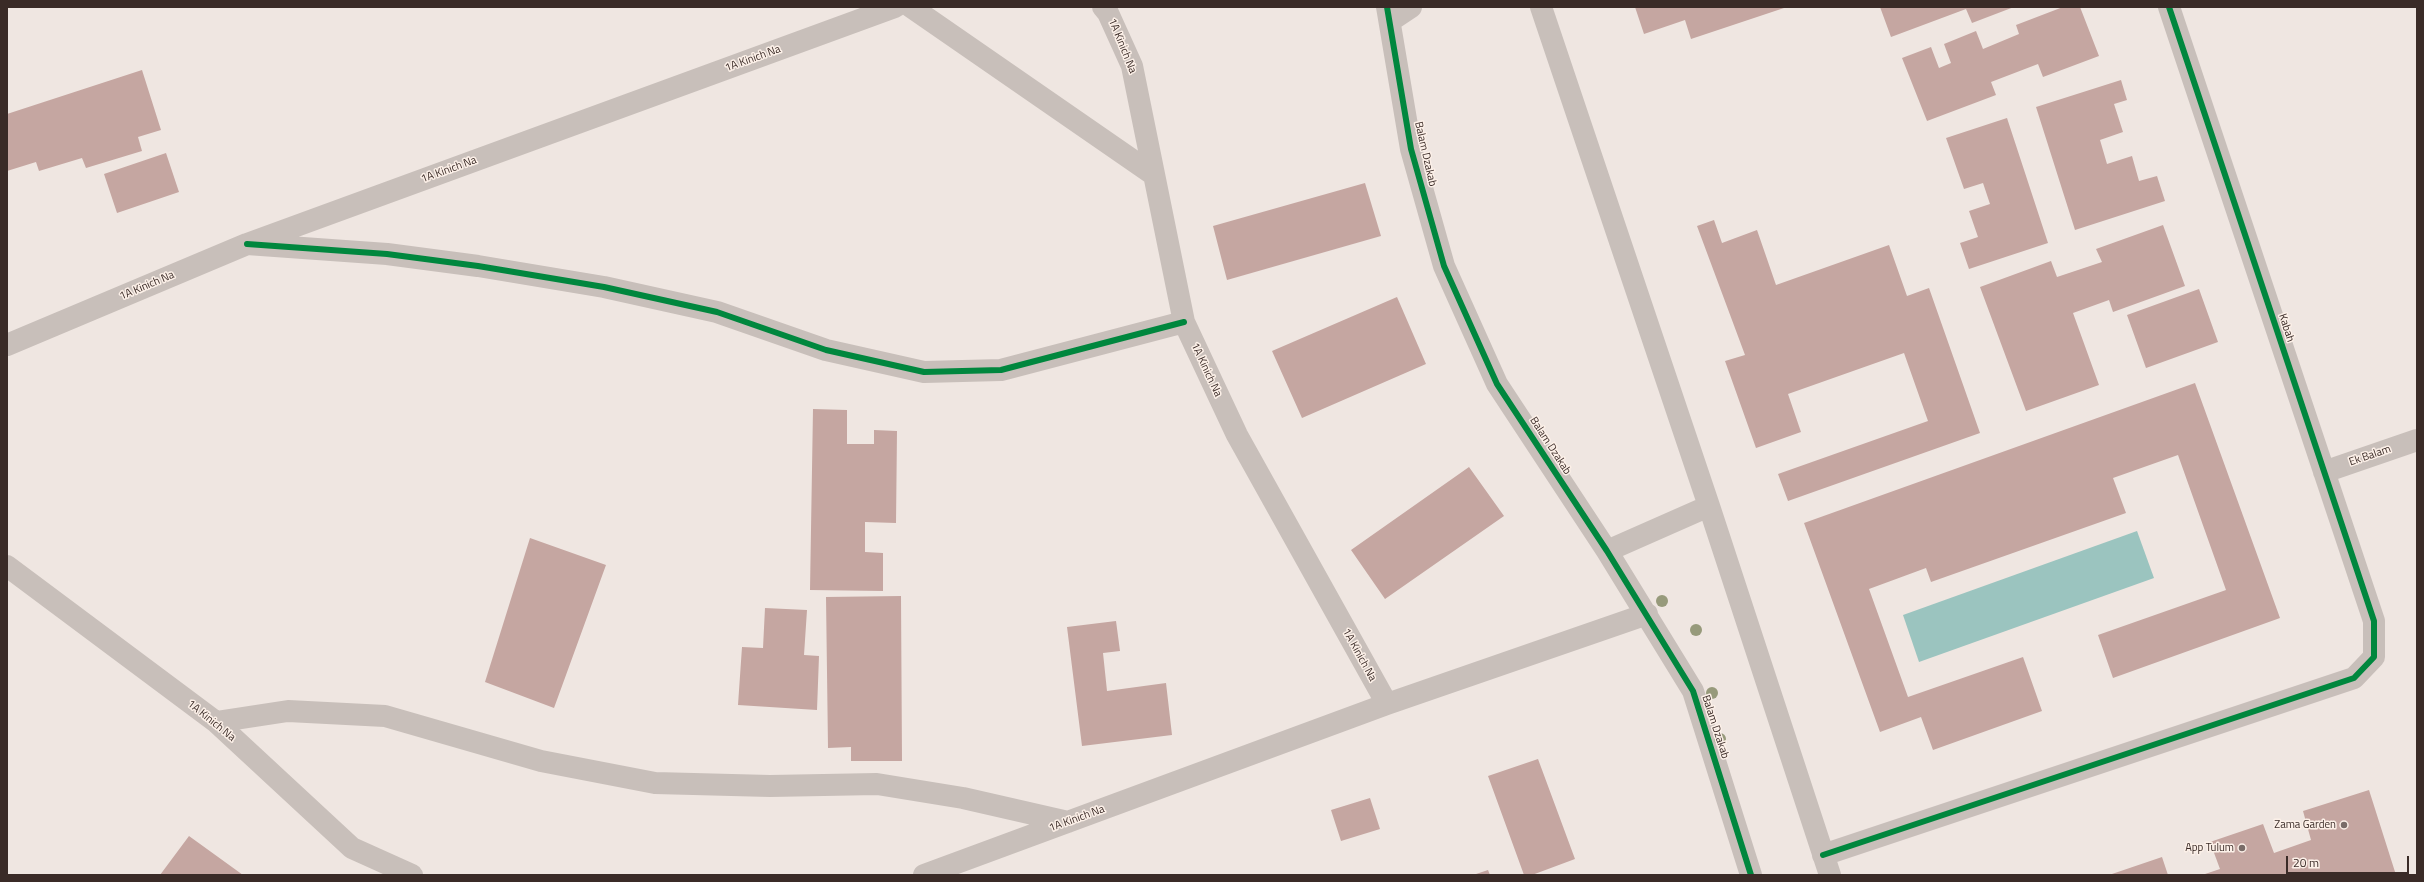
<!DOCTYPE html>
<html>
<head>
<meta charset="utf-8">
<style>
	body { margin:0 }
	#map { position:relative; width:2424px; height:882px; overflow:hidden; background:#efe6e1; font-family:"Titillium Web",sans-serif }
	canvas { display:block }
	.frame { position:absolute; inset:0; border:8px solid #3a2b27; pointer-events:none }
	.scale { position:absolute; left:2286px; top:856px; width:123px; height:18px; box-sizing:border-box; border:2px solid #3a2b27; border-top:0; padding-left:5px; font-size:12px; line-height:14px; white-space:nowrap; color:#3a2b27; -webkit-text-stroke:3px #fcf0e8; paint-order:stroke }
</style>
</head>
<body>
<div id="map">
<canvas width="2424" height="882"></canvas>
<div class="frame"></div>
<div class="scale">20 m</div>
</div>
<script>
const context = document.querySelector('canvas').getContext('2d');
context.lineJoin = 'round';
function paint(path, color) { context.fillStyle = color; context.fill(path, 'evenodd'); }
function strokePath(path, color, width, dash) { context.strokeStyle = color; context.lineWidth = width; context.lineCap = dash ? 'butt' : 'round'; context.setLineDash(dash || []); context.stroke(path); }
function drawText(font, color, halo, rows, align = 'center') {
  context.font = font + ' "Titillium Web",sans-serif'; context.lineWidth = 3; context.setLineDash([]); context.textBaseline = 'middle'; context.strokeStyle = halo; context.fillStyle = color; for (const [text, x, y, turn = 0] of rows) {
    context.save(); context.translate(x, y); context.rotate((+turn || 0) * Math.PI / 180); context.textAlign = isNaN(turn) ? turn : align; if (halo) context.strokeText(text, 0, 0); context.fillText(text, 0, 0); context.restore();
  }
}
paint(new Path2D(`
	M2137,531L2154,578L1919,662L1903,615Z`), '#9bc4bf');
paint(new Path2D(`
	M1635,7H1787L1691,39L1685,20L1644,34Z
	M1880,7H2014L1972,23L1966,9L1891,37Z
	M2063,7H2080L2099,56L2043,77L2038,64L1991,82L1996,95L1927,121L1902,58L1931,47L1939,68L1951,63L1944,44L1976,31L1983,49L2019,34L2016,25Z
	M142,70L161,130L138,137L142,151L86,168L82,158L39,171L36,162L7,171V114Z
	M2121,80L2127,100L2114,104L2123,132L2100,140L2107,164L2132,156L2139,181L2157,176L2165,201L2075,230L2036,107Z
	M2007,118L2048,243L1969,269L1960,243L1978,237L1969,211L1990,204L1983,183L1964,189L1946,138Z
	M166,153L179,192L117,213L104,174Z
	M1365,183L1381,236L1227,280L1213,226Z
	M1714,220L1722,243L1757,230L1776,285L1889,245L1907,296L1929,288L1980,433L1788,501L1778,474L1928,421L1904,353L1788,394L1801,432L1756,448L1725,361L1745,355L1697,226Z
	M2163,225L2185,286L2113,312L2109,300L2073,313L2099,385L2026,411L1980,287L2051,261L2057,277L2102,262L2096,249Z
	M2199,289L2218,342L2146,368L2127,315Z
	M1397,297L1426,364L1302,418L1272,351Z
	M2195,383L2280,618L2113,678L2098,635L2226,590L2178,455L2113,478L2126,513L1931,582L1926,568L1869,589L1908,697L2023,657L2042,711L1933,750L1921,717L1880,732L1804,523Z
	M813,409L847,410V444H874V430L897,431L896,523L865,522V552L883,553V591L810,590Z
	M1469,467L1504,516L1385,599L1351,550Z
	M530,538L606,565L554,708L485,682Z
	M901,596L902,761H851V747L828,748L826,597Z
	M765,608L807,610L804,655L819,656L817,710L738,705L742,647L763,648Z
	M1116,621L1120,651L1103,653L1107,691L1166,683L1172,735L1082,746L1067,627Z
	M1538,759L1575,859L1532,875H1524L1488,776Z
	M2369,790L2396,875H2202L2220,869L2210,842L2263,824L2274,853L2311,840L2303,811Z
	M1370,798L1380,829L1341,841L1331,810Z
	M189,836L243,875H160Z
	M2162,857L2168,875H2109Z
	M1488,870L1490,875H1473Z`), '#c5a6a1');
strokePath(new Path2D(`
	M911,7L1154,175
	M1103,7L1108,13L1132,66L1184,322L1237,435L1387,704
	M1387,7L1411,149L1444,266L1497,384L1607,551L1693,691L1751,875
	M1541,7L1709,506L1830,875
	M1390,21L1411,7
	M247,244L387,254L478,266L604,287L717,312L826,350L924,372L1001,370L1184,322
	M7,345L247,244L895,7
	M2324,472L2417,440
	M1607,551L1709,506
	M7,566L216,722L352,848L412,875
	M216,722L288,711L385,716L541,761L655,783L770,786L877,784L963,798L1068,822
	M1823,855L2354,678L2374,657V621L2169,7
	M924,875L1387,704L1647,614`), '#c8bfba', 22);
strokePath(new Path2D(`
	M1387,7L1411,149L1444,266L1497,384L1607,551L1693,691L1751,875
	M247,244L387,254L478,266L604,287L717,312L826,350L924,372L1001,370L1184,322
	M1823,855L2354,678L2374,657V621L2169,7`), '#00873e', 6);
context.fillStyle = '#979a7b';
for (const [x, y] of [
	[1662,601],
	[1696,630],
	[1712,693],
	[1720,739]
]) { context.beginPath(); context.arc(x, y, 6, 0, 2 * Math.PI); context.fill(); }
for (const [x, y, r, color] of [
	[2344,825,4,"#796c68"],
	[2242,848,4,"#796c68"]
]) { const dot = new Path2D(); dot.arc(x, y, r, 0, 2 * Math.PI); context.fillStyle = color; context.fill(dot); strokePath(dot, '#fcf0e8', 1.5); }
drawText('11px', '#3a2b27', '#fcf0e8', [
	["1A Kinich Na",1122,46,68],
	["1A Kinich Na",753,59,-20],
	["Balam Dzakab",1425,154,77],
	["1A Kinich Na",449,170,-20],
	["1A Kinich Na",147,286,-23],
	["Kabah",2286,328,72],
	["1A Kinich Na",1206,370,65],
	["Balam Dzakab",1550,446,57],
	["Ek Balam",2370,456,-19],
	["1A Kinich Na",1359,655,61],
	["1A Kinich Na",211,721,39],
	["Balam Dzakab",1715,727,72],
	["1A Kinich Na",1077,819,-20]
]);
drawText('11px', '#3a2b27', '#fcf0e8', [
	["Zama Garden",2336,825],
	["App Tulum",2234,848]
], 'right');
</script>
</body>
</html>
